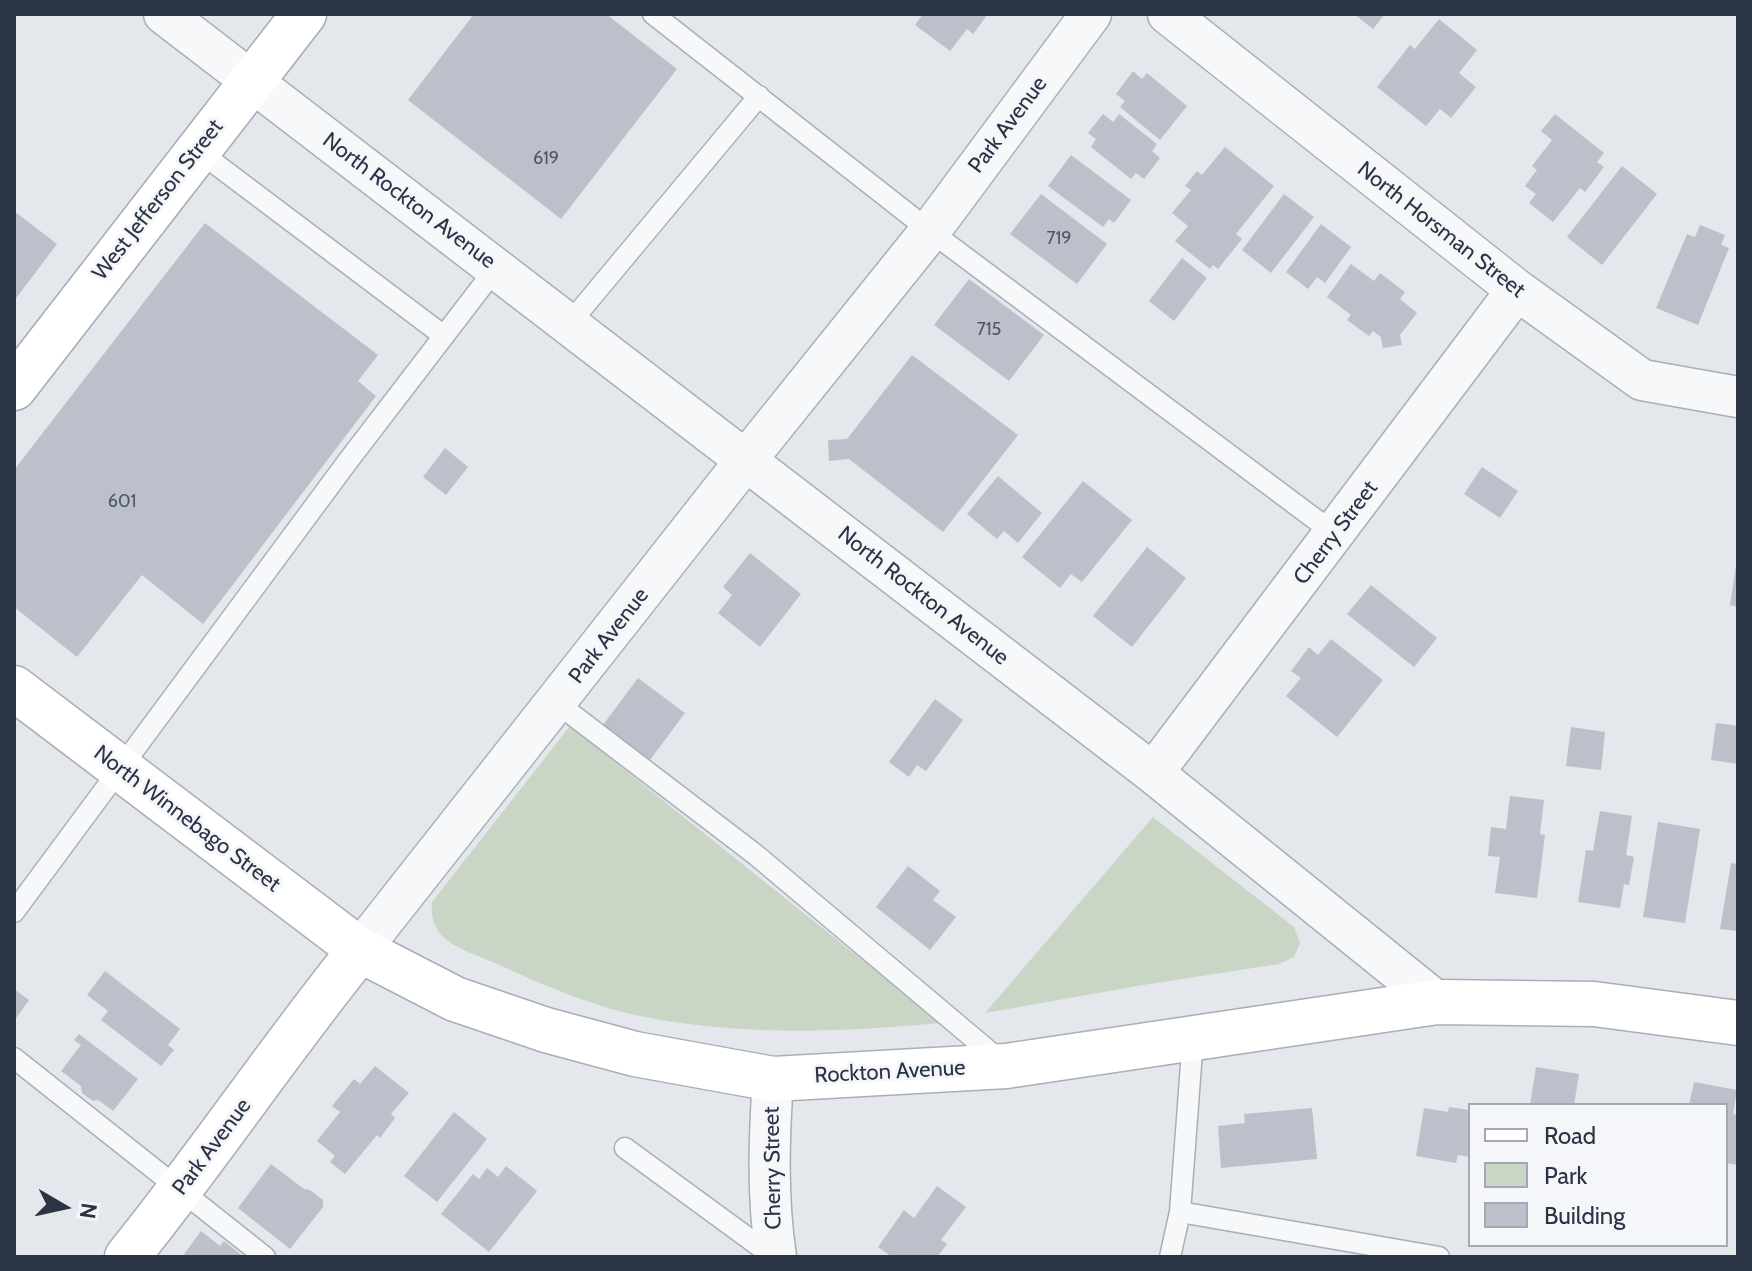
<!DOCTYPE html>
<html>
<head>
<meta charset="utf-8">
<style>
	body { margin:0 }
	#map { position:relative; width:1752px; height:1271px; overflow:hidden; background:#e4e7ec; font-family:Cabin,sans-serif }
	canvas { display:block }
	.frame { position:absolute; inset:0; border:16px solid #2b3445; pointer-events:none }
	.legend { position:absolute; left:1468px; top:1103px; width:260px; height:144px; box-sizing:border-box; background:#f4f6f9; border:2px solid #a4a8b1; margin:0; padding:10px 14px; list-style:none; font-size:24px; color:#2b3445 }
	.legend li { display:flex; align-items:center; gap:16px; height:40px }
	.legend b { width:40px; border:2px solid #a4a8b1 }
	.north { position:absolute; left:24px; top:1167px; width:80px; height:80px; -webkit-text-stroke:6px #f4f6f9; paint-order:stroke; rotate:99deg; font-size:22px; font-weight:700; line-height:32px; text-align:center; color:#2b3445 }
	.north::after { content:''; display:block; margin:auto; width:28px; height:36px; background:#2b3445; clip-path:polygon(50% 0,100% 100%,50% 72%,0 100%) }
</style>
</head>
<body>
<div id="map">
<canvas width="1752" height="1271"></canvas>
<div class="frame"></div>
<ul class="legend">
<li><b style="height:10px;background:#fff"></b>Road</li>
<li><b style="height:22px;background:#c9d6c5"></b>Park</li>
<li><b style="height:22px;background:#bbc0ca"></b>Building</li>
</ul>
<div class="north">N</div>
</div>
<script>
const context = document.querySelector('canvas').getContext('2d');
context.lineJoin = 'round';
function paint(path, color) { context.fillStyle = color; context.fill(path, 'evenodd'); }
function strokePath(path, color, width, dash) { context.strokeStyle = color; context.lineWidth = width; context.lineCap = dash ? 'butt' : 'round'; context.setLineDash(dash || []); context.stroke(path); }
function drawText(font, color, halo, rows, align = 'center') {
  context.font = font + ' Cabin,sans-serif'; context.lineWidth = 6; context.setLineDash([]); context.textBaseline = 'middle'; context.strokeStyle = halo; context.fillStyle = color; for (const [text, x, y, turn = 0] of rows) {
    context.save(); context.translate(x, y); context.rotate((+turn || 0) * Math.PI / 180); context.textAlign = isNaN(turn) ? turn : align; if (halo) context.strokeText(text, 0, 0); context.fillText(text, 0, 0); context.restore();
  }
}
paint(new Path2D(`
	M570,726L941,1023C843,1032 748,1036 650,1018C596,1008 545,986 495,963C464,949 428,943 432,902Z
	M1153,817L1294,927L1300,943L1294,957L1279,964L1143,985L985,1013Z`), '#c9d6c5');
paint(new Path2D(`
	M474,14H606L677,69L561,219L408,100Z
	M923,14H988L973,34L967,29L950,51L915,25Z
	M1354,14H1385L1373,29Z
	M1439,19L1477,50L1459,73L1476,87L1451,118L1440,109L1426,126L1377,87L1410,45L1415,49Z
	M1133,71L1142,79L1147,73L1187,106L1160,140L1120,107L1125,101L1116,94Z
	M1103,114L1113,122L1119,114L1157,144L1152,151L1160,158L1144,179L1136,173L1131,179L1091,147L1096,139L1088,133Z
	M1555,114L1604,153L1597,162L1604,167L1585,192L1580,188L1553,222L1529,203L1536,194L1525,186L1537,170L1532,166L1552,140L1541,131Z
	M1225,147L1274,186L1236,234L1242,239L1218,269L1213,265L1210,269L1175,241L1188,226L1172,213L1191,190L1185,186L1197,171L1202,175Z
	M1071,155L1131,200L1114,223L1109,219L1103,227L1048,186Z
	M1622,166L1657,194L1602,265L1567,237Z
	M1041,194L1107,244L1077,284L1010,234Z
	M1284,194L1314,217L1271,273L1242,250Z
	M14,211L57,244L14,301Z
	M205,223L378,355L358,381L376,396L203,624L142,575L77,657L14,607V470Z
	M1321,224L1351,247L1325,283L1317,277L1308,289L1286,272Z
	M1700,225L1725,235L1721,245L1729,248L1698,325L1656,308L1687,234L1695,237Z
	M1182,258L1207,278L1174,321L1149,301Z
	M1351,264L1374,281L1380,273L1405,292L1400,299L1417,313L1400,335L1402,345L1383,348L1381,337L1373,331L1369,336L1347,320L1351,315L1327,297Z
	M969,279L1044,335L1009,381L934,325Z
	M912,355L1018,435L943,532L849,459L829,461L828,440L847,439Z
	M445,448L468,467L446,495L423,477Z
	M1482,467L1518,491L1500,518L1464,494Z
	M998,476L1042,513L1018,543L1004,531L997,539L967,514Z
	M1083,481L1132,520L1082,582L1071,574L1060,588L1022,557Z
	M1147,547L1186,578L1132,647L1093,616Z
	M750,553L801,594L760,647L718,613L732,595L723,587Z
	M1736,565H1738V607L1730,605Z
	M1371,585L1437,638L1414,667L1347,614Z
	M1331,639L1383,680L1337,737L1286,696L1301,678L1291,671L1309,647L1318,655Z
	M638,678L685,713L650,760L603,725Z
	M935,699L963,720L926,771L917,765L909,777L889,762Z
	M1716,723L1738,726V764L1711,760Z
	M1571,727L1605,732L1601,770L1566,766Z
	M1510,796L1544,800L1540,834L1545,835L1537,898L1495,893L1500,857L1488,856L1491,827L1506,829Z
	M1600,811L1632,816L1626,855L1634,857L1629,885L1624,884L1620,908L1578,902L1586,850L1593,851Z
	M1658,822L1700,829L1685,923L1643,917Z
	M1731,863L1738,864V931L1720,929Z
	M908,866L940,891L933,900L956,917L930,950L876,907Z
	M105,971L180,1029L168,1045L174,1050L161,1066L101,1020L108,1011L87,995Z
	M14,989L29,1000L14,1021Z
	M79,1034L138,1079L113,1111L98,1100L93,1101L82,1093L81,1086L61,1071L81,1045L74,1040Z
	M375,1066L409,1093L391,1114L395,1118L380,1138L377,1135L345,1174L330,1162L335,1156L317,1141L340,1112L332,1106L354,1079L360,1084Z
	M1536,1067L1579,1074L1574,1105H1530Z
	M1694,1082L1737,1090L1733,1114L1738,1115V1165L1726,1163V1105H1689Z
	M1449,1107L1470,1110V1157L1458,1155L1456,1163L1416,1156L1424,1108L1448,1112Z
	M1312,1108L1317,1159L1221,1168L1218,1126L1245,1123L1244,1114Z
	M454,1112L487,1139L437,1202L404,1176Z
	M271,1164L304,1189L310,1190L323,1200V1207L290,1249L238,1208Z
	M506,1166L537,1191L489,1252L441,1214L473,1174L479,1179L487,1168L498,1177Z
	M937,1186L966,1207L941,1240L947,1244L937,1257H892L878,1247L904,1210L914,1218Z
	M201,1231L220,1246L224,1241L244,1257H182Z`), '#bbc0ca');
const lane = new Path2D(`
	M653,14L930,231L1335,534
	M197,150L444,336
	M569,324L759,96
	M557,703L756,855L1003,1063
	M14,912L348,461L496,268
	M1193,1038L1180,1212L1439,1257
	M14,1058L265,1257
	M625,1148L774,1257
	M1170,1257L1180,1212`);
const street = new Path2D(`
	M164,14L1153,773L1437,1002
	M1168,14L1517,290L1642,380L1738,397
	M1153,773L1517,290
	M360,950L746,460L930,231L1091,14
	M773,1079C769,1139 767,1197 776,1257`);
const secondary = new Path2D(`
	M14,688L360,950L455,999L546,1030L635,1054L773,1079L1006,1066L1437,1002L1594,1004L1738,1023
	M127,1257C208,1157 279,1050 360,950`);
const primary = new Path2D(`
	M14,388L304,14`);
strokePath(lane, '#a9aeb7', 23);
strokePath(street, '#a9aeb7', 43);
strokePath(secondary, '#a9aeb7', 47);
strokePath(primary, '#a3abb8', 47);
strokePath(lane, '#f7f8fa', 20);
strokePath(street, '#f7f8fa', 40);
strokePath(secondary, '#fff', 44);
strokePath(primary, '#fff', 44);
drawText('18px', '#4f5766', null, [
	["619",546,159],
	["719",1059,239],
	["715",989,330],
	["601",122,502]
]);
drawText('22px', '#2b3445', '#f4f6f9', [
	["Park Avenue",1008,125,-53],
	["West Jefferson Street",158,200,-52],
	["North Rockton Avenue",409,201,37],
	["North Horsman Street",1441,230,38],
	["Cherry Street",1336,533,-53],
	["North Rockton Avenue",923,596,38],
	["Park Avenue",609,636,-52],
	["North Winnebago Street",187,819,37],
	["Rockton Avenue",890,1072,-3],
	["Park Avenue",212,1147,-53],
	["Cherry Street",773,1168,-91]
]);
</script>
</body>
</html>
